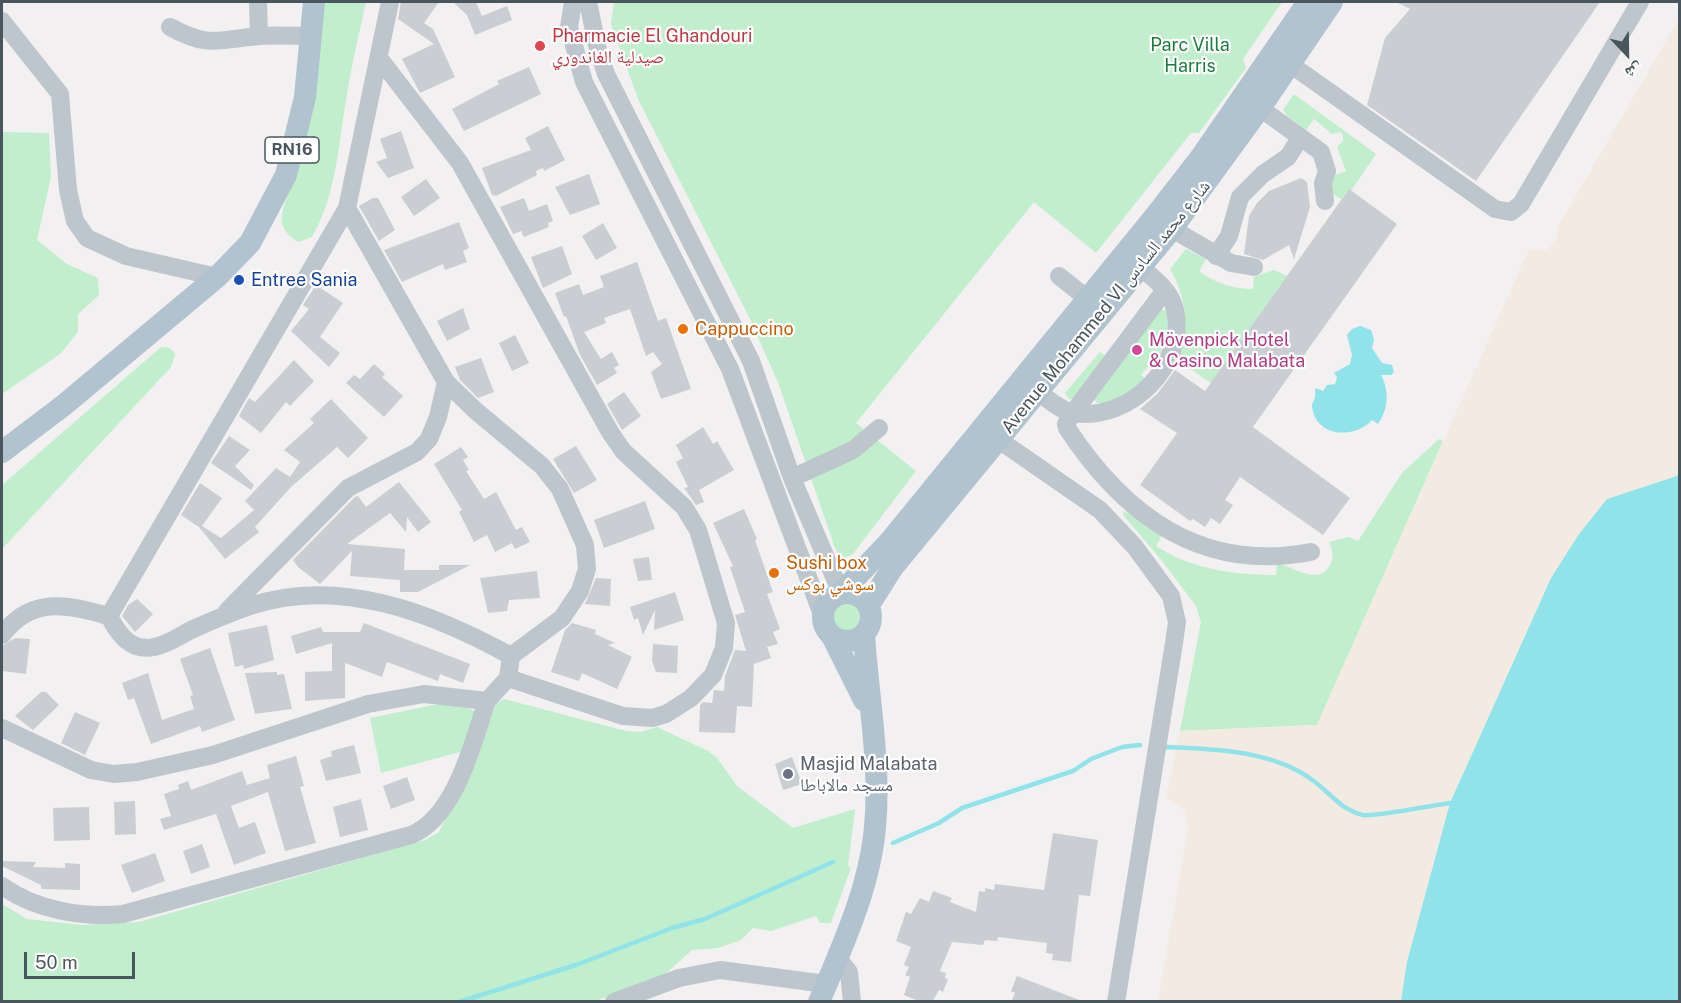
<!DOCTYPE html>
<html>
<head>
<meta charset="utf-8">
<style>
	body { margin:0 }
	#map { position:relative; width:1681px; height:1003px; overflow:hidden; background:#f2f0f0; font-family:"Public Sans","Noto Naskh Arabic",sans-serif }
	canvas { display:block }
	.frame { position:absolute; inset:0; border:3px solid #49565d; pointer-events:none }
	.north { position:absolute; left:1597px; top:24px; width:60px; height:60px; -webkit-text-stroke:4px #fff; paint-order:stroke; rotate:158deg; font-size:16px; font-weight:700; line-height:24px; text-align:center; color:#49565d }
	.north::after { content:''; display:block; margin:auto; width:21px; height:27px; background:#49565d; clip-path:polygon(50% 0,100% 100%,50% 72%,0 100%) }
	.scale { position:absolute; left:24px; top:952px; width:111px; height:27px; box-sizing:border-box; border:3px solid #49565d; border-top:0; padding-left:8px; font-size:18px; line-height:21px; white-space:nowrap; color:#49565d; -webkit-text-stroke:4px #fff; paint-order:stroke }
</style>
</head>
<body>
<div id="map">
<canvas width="1681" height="1003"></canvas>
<div class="frame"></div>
<div class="north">ش</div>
<div class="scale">50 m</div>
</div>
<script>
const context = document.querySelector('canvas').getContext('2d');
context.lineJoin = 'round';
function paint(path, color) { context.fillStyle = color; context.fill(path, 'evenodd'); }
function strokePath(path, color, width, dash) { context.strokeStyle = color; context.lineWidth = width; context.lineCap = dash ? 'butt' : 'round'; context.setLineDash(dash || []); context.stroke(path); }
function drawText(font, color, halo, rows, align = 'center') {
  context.font = font + ' "Public Sans","Noto Naskh Arabic",sans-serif'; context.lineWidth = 4.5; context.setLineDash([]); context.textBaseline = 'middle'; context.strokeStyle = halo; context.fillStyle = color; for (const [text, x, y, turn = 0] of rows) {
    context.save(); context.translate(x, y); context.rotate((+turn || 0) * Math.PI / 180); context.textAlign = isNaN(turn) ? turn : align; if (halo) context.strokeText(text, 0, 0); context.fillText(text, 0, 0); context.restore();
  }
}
paint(new Path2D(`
	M322,2H366C359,34 351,67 346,100C338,148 336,195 312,237L298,242C272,226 283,209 292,185Z
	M614,2H1282L1243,59L1246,68L1199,133H1191L1096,253L1034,202L856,423L916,471L853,554L842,559L835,548L779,385L749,317L638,99L611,24Z
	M1294,94L1376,154L1351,191L1348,190L1341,199L1333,194L1331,177L1346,171L1337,147L1343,141V135L1340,132L1332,134L1314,119L1306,130L1287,116L1283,110Z
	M2,132L49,133L51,177L37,240L67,264L98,278L99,295L78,314V332L60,354L2,394Z
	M1186,249L1206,259L1199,271C1215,283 1233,289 1253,289L1254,277L1274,270L1287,276L1211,383L1177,360C1192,334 1185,293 1170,269Z
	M1161,309L1167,312L1168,339L1156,369L1149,365L1141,375L1147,380L1109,403H1097L1094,399Z
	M161,347L170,348L175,354L171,367L2,549V485Z
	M1100,352L1108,358L1075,399H1069L1065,393Z
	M1439,439L1443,441L1317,725L1180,731L1201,622L1196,606L1159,557L1123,515L1124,511L1163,534L1156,546C1190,569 1236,575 1276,575L1277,564C1294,566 1318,587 1330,565C1334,556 1333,550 1329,542L1349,537L1358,541L1402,473Z
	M831 616a16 16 0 1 1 32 0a16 16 0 1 1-32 0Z
	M504,699L626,731L641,732L657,727L708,751L717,758L737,786L793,828L855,809L848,866L851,868L831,923H820L816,916L771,931L753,928L741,940L718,948L692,950L662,977L595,1001H2V904L27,919L82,925L139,922L425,840L439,832L475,756L464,751L381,773L370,718L448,702L491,716L496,704Z`), '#c1eecc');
paint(new Path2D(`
	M1679,19V472L1678,476L1607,499L1579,534L1551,578L1450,803L1407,962L1401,1001L1158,1002L1188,827L1184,809L1166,798L1180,731L1317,725L1529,249L1547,250L1557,238V228Z`), '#f3ebe2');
paint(new Path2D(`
	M1360,326L1371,330L1374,339L1372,348L1382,363L1392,365L1394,372L1391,375H1381C1390,391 1388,410 1378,424L1372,420C1354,440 1314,437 1312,405C1312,402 1315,400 1315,397C1316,394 1314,391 1316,388L1323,391L1327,385L1335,384L1337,377L1334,373L1350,364L1352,355L1347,335L1352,329Z
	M1679,472V1001H1401L1407,962L1450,803L1551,578L1579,534L1607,499L1677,476Z`), '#90e3e9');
strokePath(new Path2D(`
	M1165,747C1213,749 1271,750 1311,779C1329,791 1340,810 1363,815C1376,817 1433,805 1450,803
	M893,843L939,823L962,808L1073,771L1091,759L1122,747L1140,745
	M459,1002L576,965L672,928L705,919L833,862`), '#90e3e9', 4.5);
paint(new Path2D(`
	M401,2H439L424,23L433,29L455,77L420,93L402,59L434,44L398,19Z
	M453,2H476L482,16L507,6L512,20L475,35L467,15Z
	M1396,2H1600L1476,181L1367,105L1385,38L1410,9Z
	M529,67L541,94L464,131L452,109L499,84L497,81Z
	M548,126L565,160L544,171L543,168L536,171L537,175L496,196L492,195L482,168L531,150L525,138Z
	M401,131L414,168L388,178L376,162L387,158L380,139Z
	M589,174L600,204L570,215L555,187Z
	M1301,178L1307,182L1310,207L1294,259L1289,245L1263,260L1244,254L1249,216L1257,203L1269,191Z
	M426,179L440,198L414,216L401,197Z
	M1349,189L1397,224L1253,427L1350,498L1323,535L1240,477L1225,500L1233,505L1220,524L1211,518L1205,527L1193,519L1190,521L1140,485L1177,433L1140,409L1158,393L1175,370L1205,391Z
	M373,198H378L395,230L379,241L359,206Z
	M524,198L529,211L547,204L553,221L548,223L549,227L524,237L521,231L513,234L500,207Z
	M459,222L469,248L463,251L467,262L445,270L443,264L402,282L384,250Z
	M603,223L617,248L596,260L582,236Z
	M562,246L572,274L543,288L531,257Z
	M637,262L658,321L666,318L691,389L661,399L651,372L662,364L653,352L646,356L630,309L604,318L606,323L584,332L601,359L612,352L619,365L614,368L617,373L597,385L580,355L566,316L564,317L555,293L579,284L583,295L604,287L600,276Z
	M316,285L343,303L320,337L340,353L329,367L291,331L309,309L303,305Z
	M463,308L470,329L447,341L437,321Z
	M515,335L529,363L512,371L499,343Z
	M481,358L494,392L478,398L460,380L455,367Z
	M294,360L314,381L290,406L286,402L261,433L239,416L249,398L255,402Z
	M374,364L385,374L382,377L403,396L384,417L346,383L354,375L360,379Z
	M624,392L641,416L622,430L607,404Z
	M331,399L368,438L348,458L337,447L291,487L255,527L259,532L225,559L199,527L181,515L200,483L222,498L202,526L221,538L254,510L245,501L276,468L290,477L300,462L284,450L314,423L310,419Z
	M703,427L713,444L717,441L734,470L699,490L704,502L696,505L684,488L688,487L676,462L683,458L676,445Z
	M229,436L250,450L235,466L254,485L251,490L211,463Z
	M576,446L597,480L574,493L553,459Z
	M461,447L468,457L463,460L469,470L466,471L484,499L496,492L516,530L522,527L530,542L515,549L512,543L495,552L487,535L474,542L459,512L462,510L434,464Z
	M399,482L431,522L418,532L407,517L406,532L390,513L347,544L405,549L404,570H439V565H470L418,592H400V580L350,576L352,551L320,584L298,567L293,560L355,497L358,496L366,507Z
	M645,501L655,529L604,548L594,520Z
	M744,509L757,539L755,540L773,592L767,594L780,629L773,632L778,644L767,647L771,658L754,664L752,707L737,706L735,733L699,732L700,705L703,702L712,703L714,690L724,691L725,676L735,650L746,651L735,615L745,612L730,567L733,566L713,523Z
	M649,557L652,580L638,581L633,559Z
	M537,571L540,598L509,600L507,611L488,613L480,578Z
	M596,578L611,579L610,606L585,604Z
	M675,592L684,620L654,630L655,610L643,635L638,618L634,620L630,607Z
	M137,599L153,614L135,632L122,616L128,605Z
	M364,623L470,664L463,683L440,674L438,681L387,662L382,677L345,663V698L305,701V672L332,671V643L296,654L291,636L321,627L323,632H360Z
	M572,623L596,630L595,634L615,643L608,645L632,657L617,689L582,673L579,681L551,672L565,630Z
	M267,625L274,660L244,669L243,665L235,667L228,633Z
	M15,638L30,639L26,674L2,671V646Z
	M653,644L678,646L677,673L656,672L652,661Z
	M210,648L235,720L202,732L200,726L151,744L134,698L128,700L122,683L148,673L162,720L194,709L190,696L193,695L180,659Z
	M277,672V675L284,674L292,709L255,714L245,673Z
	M41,692H46L59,705L33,730L15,716Z
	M75,712L100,723L85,755L61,743Z
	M354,745L361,773L326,781L320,760L332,756L331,751Z
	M296,756L304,786L300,787L316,843L285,851L268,792L231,806L239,828L255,822L266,853L234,865L216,814L164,830L160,819L171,816L164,794L179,789L178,785L188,781L191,790L242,771L247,785L270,778L267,765Z
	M792,757L802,784L783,790L775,764Z
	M407,777L415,800L391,809L383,786Z
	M361,799L368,830L340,837L333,807Z
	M135,801L136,834L115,835L114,802Z
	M89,807L90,840L54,841L53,808Z
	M1053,833L1098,840L1090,896L1079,895L1071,962L1052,960L1053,954L1046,953L1047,943L998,937L997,941L985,940L983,945L952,942L940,971L946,973L945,978L948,979L943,992L939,990L932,1002H921L904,995L910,977L905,975L909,967L904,965L911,947L896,941L906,912L911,914L920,898L929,902L933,891L952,898L950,902L976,912L979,891L985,892V888L994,890L995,884L1044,890Z
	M202,844L210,867L191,874L183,851Z
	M155,853L165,881L132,893L121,865Z
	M2,861L36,862L33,867L65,868V863L80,864V890L41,889V885L2,866Z
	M1017,976L1082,1001L1081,1002H1011L1015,993L1011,991Z`), '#caced2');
strokePath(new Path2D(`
	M258,2L259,36
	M573,2L569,27L584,82L730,369L823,617
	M588,2L598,50L606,74L751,361L792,478L841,593
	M2,21L60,94L68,190L75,221L87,238L126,256L217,277
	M170,27C210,49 219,39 260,36C278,35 295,36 312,36
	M379,58L460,163L610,432L623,451L684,507L698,530L726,623L724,648L713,675L691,698L666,714L652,718L623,716L508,678
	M1290,64L1495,209L1511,212L1521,204L1640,2
	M1260,108L1321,152L1327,171L1323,183L1325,201
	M1172,229L1231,263L1254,267
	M1216,256L1229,236L1240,197L1263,174L1288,157L1300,138
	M1059,276L1089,300
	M1165,290L1073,413L1066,424L1067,428C1124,515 1201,573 1311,552
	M1038,392C1048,399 1061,411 1074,413C1129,422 1187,365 1175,310C1171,291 1155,279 1141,268
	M999,440L1100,510L1135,547L1171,596L1177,622L1174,643L1116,1002
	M792,478L853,450L879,428
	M227,611L348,488L417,452L429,439L438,417L446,382L347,208
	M109,616L347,208L390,2
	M2,635C32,595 67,605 109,616C118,634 131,652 154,647C167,645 180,636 191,630C211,621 230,613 250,606C339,576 433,613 511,656
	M2,728L91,770L114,774L137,772L213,755L368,704L424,694L487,701L508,678L511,656L562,618L580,591L587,569L585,545L560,489L542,466L476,411L446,382
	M2,886C36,910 82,918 123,914L411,835C456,816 472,744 487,701
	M837,957L849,972L852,1002
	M614,1002L679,978L720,970L826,984`), '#bcc6cc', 18);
strokePath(new Path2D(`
	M2,452L64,405L217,277L250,243L286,175L305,97L314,2
	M823 617a24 24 0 1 1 48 0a24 24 0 1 1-48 0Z
	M841,593L891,540L1156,215L1201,157L1308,2
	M869,605L893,567L1171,230L1260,108L1332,2
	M832,636L864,700
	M819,1002C842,947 870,887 875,827C881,765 868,697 864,635`), '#b1c3ce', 22);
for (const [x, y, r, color] of [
	[540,46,6,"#e0444e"],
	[239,280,6,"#1a4fb4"],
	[683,329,6,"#e8710a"],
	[1137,350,6,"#d1479c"],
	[774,573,6,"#e8710a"],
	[788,774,6,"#6b7280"]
]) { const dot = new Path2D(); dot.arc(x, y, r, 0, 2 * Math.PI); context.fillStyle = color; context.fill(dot); strokePath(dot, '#fff', 2); }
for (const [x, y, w] of [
	[292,150,54]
]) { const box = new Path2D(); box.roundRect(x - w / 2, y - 13, w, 26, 4.5); context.fillStyle = '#fff'; context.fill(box); strokePath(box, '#49565d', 1.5); }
drawText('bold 16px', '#49565d', null, [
	["RN16",292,150]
]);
drawText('18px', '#be3a42', '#fff', [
	["Pharmacie El Ghandouri",552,36],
	["صيدلية الغاندوري",552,57]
], 'left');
drawText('18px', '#1b7c3e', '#fff', [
	["Parc Villa",1190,45],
	["Harris",1190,66]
]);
drawText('18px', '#164399', '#fff', [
	["Entree Sania",251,280]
], 'left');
drawText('18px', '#49565d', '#fff', [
	["Avenue Mohammed VI شارع محمد السادس",1106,307,-51]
]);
drawText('18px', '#c56008', '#fff', [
	["Cappuccino",695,329],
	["Sushi box",786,563],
	["سوشي بوكس",786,584]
], 'left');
drawText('18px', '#b23c85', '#fff', [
	["Mövenpick Hotel",1149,340],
	["& Casino Malabata",1149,361]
], 'left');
drawText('18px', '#5b616d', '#fff', [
	["Masjid Malabata",800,764],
	["مسجد مالاباطا",800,785]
], 'left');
</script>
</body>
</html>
